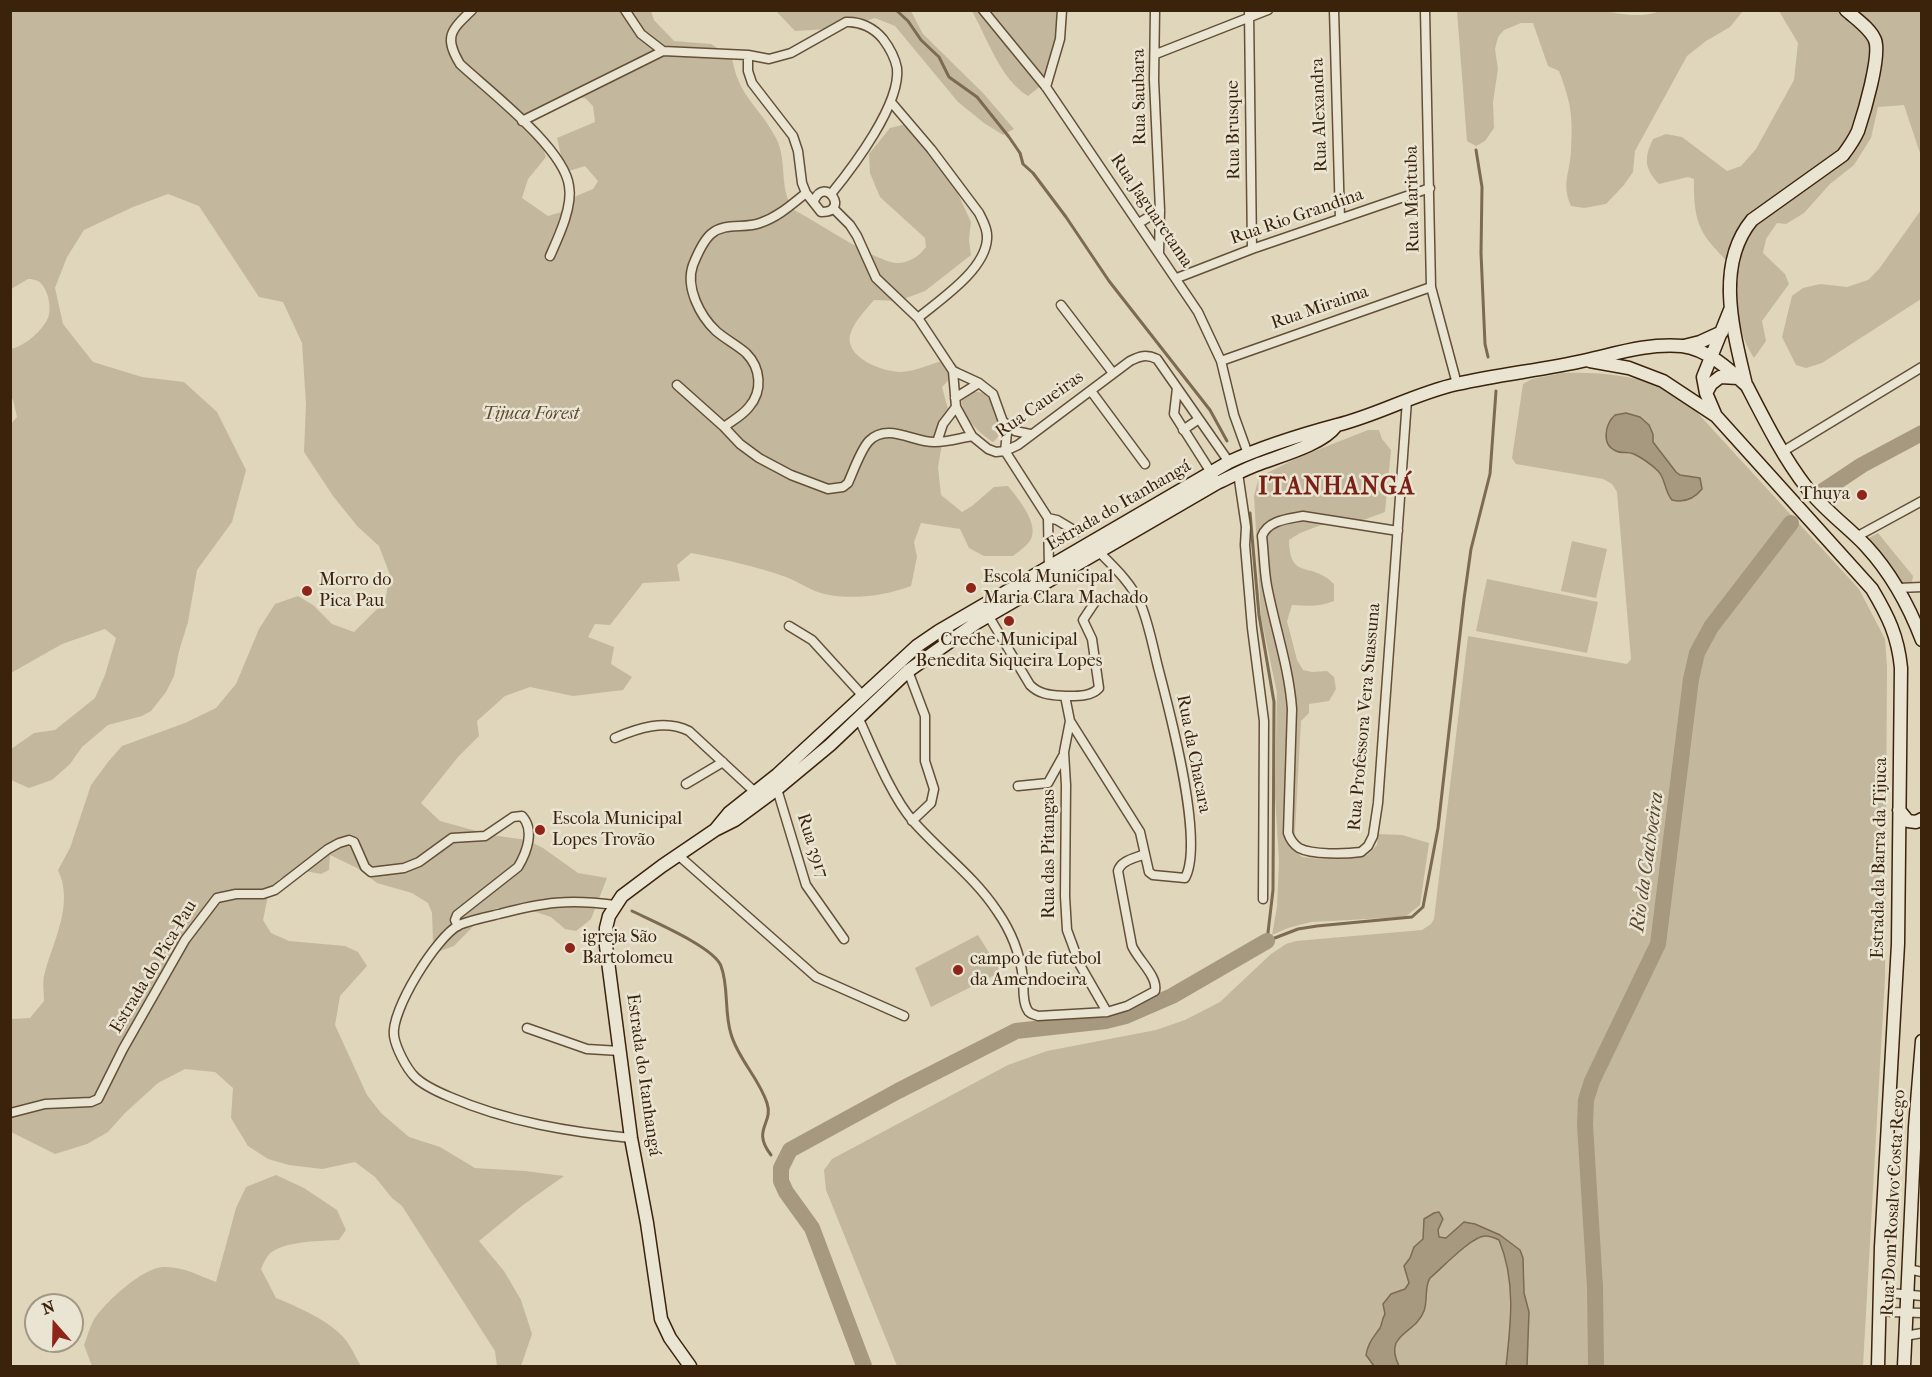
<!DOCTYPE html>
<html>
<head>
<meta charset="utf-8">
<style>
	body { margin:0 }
	#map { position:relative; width:1932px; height:1377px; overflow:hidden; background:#dfd6bc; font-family:"IM FELL French Canon",serif }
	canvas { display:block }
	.frame { position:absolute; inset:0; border:12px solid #3b230b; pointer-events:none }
	.north { position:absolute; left:24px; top:1293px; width:60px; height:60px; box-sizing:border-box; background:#eae4d3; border:2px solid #a49783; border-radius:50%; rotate:340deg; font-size:16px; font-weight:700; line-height:24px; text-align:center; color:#3b230b }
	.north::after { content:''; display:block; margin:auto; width:21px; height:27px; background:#8f2418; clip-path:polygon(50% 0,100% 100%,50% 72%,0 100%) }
</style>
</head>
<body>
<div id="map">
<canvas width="1932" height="1377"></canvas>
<div class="frame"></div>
<div class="north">N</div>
</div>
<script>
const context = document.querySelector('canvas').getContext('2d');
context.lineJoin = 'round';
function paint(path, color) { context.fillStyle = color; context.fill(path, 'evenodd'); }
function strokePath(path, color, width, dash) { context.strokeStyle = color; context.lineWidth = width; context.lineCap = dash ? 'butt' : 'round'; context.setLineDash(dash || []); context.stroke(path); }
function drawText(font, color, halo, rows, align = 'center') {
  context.font = font + ' "IM FELL French Canon",serif'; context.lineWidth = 5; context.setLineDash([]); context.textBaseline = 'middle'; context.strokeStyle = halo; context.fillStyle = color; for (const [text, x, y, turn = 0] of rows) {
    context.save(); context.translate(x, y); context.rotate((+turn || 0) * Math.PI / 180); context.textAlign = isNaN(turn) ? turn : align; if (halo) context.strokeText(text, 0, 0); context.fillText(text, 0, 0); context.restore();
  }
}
paint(new Path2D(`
	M11,11H651L654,20L674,41L711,44L732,57C737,95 760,107 776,138C788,161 778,189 794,210C816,221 878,264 899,263C911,262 919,256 926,247L925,238L880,197L870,173L869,154L890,128L906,124L947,170L971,222L969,240L971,255L925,291L898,301L874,300C865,311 854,321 850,335C845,358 883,372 901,372C919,371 933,362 950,359L960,368L942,387L948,409L938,467L941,495L962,512L972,506L994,487L1008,486C1017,497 1039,523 1031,539C1028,545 1018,552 1013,556H984L969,548L960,529L921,523L914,542L917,557L911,586C884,596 853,600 824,594C811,591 799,582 786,577C755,566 723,559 691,553L677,565L680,581L643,583L610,625L595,624L588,637L614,647L611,664L632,677L623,690L573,696L530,687L505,696L477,721L479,736L458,757L421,803L440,821L491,835L527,840L543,848L578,873L607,878L591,919L576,931L565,929L551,917L530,910L498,908L488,911L454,946L437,952L433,942L432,913L428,903L412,893L377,883L357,868L330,855L329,870L321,874L300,870L279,879L269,891L263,920L271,933L289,941L345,946L358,952L367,966L340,996L335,1025L367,1095L381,1113L409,1137L440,1147L475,1168L525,1171L564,1176L523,1205L479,1241L504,1271L521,1300L532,1334L521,1366H497L495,1351L402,1206L392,1198L375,1177L355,1162L322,1169L289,1165L268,1159L248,1146L231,1118L233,1088L215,1072L185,1069L158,1083L125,1113L108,1132L87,1144L55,1154L11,1132V1019L30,1018L44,1001C44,992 42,981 45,972C54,939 74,904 58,870L70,848L91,785L108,762L122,746L185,723L216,708L236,684L259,629L275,604L298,596L313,605L332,624L354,632L385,601L390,575L379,546L358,527L333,496L304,452L306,404L302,343L283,302L259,297L199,206L168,194L133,207L84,230L67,257L55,288L63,324L93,362L142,377L184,382L217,412L246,470L232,522L197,570L188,622L179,651L174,676L166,692L151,711L142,716L108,725L82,747L70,764L52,780L29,788L11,780V749L34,733L55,730L95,698L105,675L116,638L105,629L62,644L11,673L10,425L17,417L13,400L11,396V349C24,346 40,333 47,320C53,310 48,287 38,281C37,280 30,279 28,279L11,289ZM561,98H585L593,106L595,122L557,138L562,160L569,171L585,166L598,181L593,189L574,197L565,211L548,216L522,198L528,179L546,157L540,140L528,119Z
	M776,11H911L923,34L983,93L1014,129L1003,135L984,123L958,102L895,26L875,18L843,28L795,31Z
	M972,11H1061L1051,78L1028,96C1001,80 987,38 972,11Z
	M1604,11C1621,14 1645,19 1661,10L1743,11L1730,27L1706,41L1687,56L1635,151L1633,172L1624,185L1606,204L1584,208L1571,206C1561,183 1570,174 1571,150C1573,116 1571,103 1559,71L1548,66L1533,23H1521L1504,30L1498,37L1495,49L1498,69L1493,102L1494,128L1485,141L1476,146L1467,141L1457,11Z
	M1779,11H1921V156L1904,105L1878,107L1871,138L1854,165L1830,184L1804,213L1786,224L1777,223L1766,239L1763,253L1785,274L1789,284L1762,321L1766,341L1754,358C1737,332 1735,303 1738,272C1704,237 1693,231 1694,179L1688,177L1659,184C1644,168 1644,158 1653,139L1666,134L1682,137L1727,171L1741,166L1756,149L1794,80L1798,43Z
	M1921,210V299L1822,363L1806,368L1796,365L1782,337L1792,296L1803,288L1820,284L1847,287L1868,280L1879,269Z
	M1562,373C1592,372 1625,374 1655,384C1669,388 1683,400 1694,409L1859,589L1885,639L1887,667L1885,977L1863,1366H897L826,1190L824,1170L832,1159L1008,1065L1047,1051L1156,1030L1185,1020L1220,1002L1271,954L1286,944L1296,941L1422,930L1431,924L1434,919L1468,636L1627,664L1631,659L1617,492L1612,484L1603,479L1516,464L1512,458L1523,384L1532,379Z
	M974,392C979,392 984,392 987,396C993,403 1000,425 1000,435L993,442C980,434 961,416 962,400Z
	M1368,430H1379L1382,439L1391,450L1385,512L1350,525H1321L1300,533L1289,540C1290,582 1311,560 1334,584V601C1320,607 1307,606 1292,605L1287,621L1297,660L1303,670L1312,672L1327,671L1334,677L1336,689L1329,701L1309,704V713L1301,721L1294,850L1302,857L1321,859L1367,855L1377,845L1378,834L1402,835L1429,843L1420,905L1405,917L1311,922L1288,928L1272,935L1277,907L1279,861L1275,796L1277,693L1261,617L1254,496L1259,477L1297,458Z
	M1878,533L1913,576L1912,582L1908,586H1903L1865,540Z
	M1572,541L1607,549L1596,598L1561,591Z
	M1487,579L1598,602L1587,653L1476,631Z
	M978,935L1001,972L931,1007L915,968Z
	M276,1175L304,1188L337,1210L346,1230L339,1240C320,1241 292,1241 275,1250C268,1253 264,1262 261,1269L276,1298C296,1306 330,1321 344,1338C351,1346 356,1358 361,1366H92L84,1345C87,1337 90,1327 94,1319C106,1302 142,1268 163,1267C182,1266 198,1275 216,1282L236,1208L246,1187Z`), '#c3b89e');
const water = new Path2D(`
	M1626,413L1640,417L1649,425L1653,434V442L1676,472L1680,475L1700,478L1702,489C1694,499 1685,503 1672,500C1664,491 1666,479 1658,471C1651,464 1642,458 1634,454C1628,451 1622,454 1616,451C1601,445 1605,424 1615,415Z
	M1439,1212L1443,1219L1438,1230L1439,1237L1446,1238L1464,1222L1475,1224L1500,1235L1520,1250L1523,1258L1524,1293L1529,1312L1527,1366H1506C1511,1323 1516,1281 1499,1240C1495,1238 1489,1236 1485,1236C1472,1236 1441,1269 1430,1278C1424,1288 1428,1300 1424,1311C1415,1335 1383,1333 1399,1366H1374L1366,1355C1368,1343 1373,1338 1380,1328C1382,1324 1382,1319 1385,1314L1383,1304L1391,1294L1405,1289L1409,1283L1404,1266L1410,1258L1414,1247L1423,1239L1424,1219L1434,1213Z`);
paint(water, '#a79980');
strokePath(water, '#7c6a51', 1.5);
strokePath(new Path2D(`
	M896,10L908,21L921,40L939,57L949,77L977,97L1009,137L1020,153L1023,164L1033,173L1066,217L1109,281L1210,410L1227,441
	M1476,150L1482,187L1481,253L1485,344L1488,357
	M1250,513L1259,615L1274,702L1273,890L1267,941L1298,929L1317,926L1412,917L1423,907L1438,828L1464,599L1471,549L1490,474L1496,391
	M632,911C652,921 714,947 721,966C729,987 724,1012 731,1034C738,1059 759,1078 767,1103C774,1124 751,1129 771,1155`), '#7c6a51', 3);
strokePath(new Path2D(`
	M1820,493L1862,465L1922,433
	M864,1366L812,1228L786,1192L781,1181V1168L790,1150L898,1091L1016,1031L1106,1021L1126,1016L1172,996L1267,941
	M1596,1366L1595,1287L1585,1125L1586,1100L1592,1081L1658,944L1691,679L1697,653L1711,627L1791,523`), '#a79980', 16);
const street = new Path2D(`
	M472,10C450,31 444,37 460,64C489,91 564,148 569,186C573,207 558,238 550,256
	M625,10L641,34L663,51L748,55L769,59L791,53L846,22C860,21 874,28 883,39C889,47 895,58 897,68C901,104 853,167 831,194
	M983,10L1046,87L1198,312L1221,361L1234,415L1248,454
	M1155,10L1154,80L1160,210L1159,253
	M1249,10L1252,249
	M1334,10L1340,219
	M1425,10L1431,287L1457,384
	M1156,54L1268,10
	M748,55V71L752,83L793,136L798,151L802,183L806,193L821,212C851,213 825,174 814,201
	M1046,87L1060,39L1062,10
	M891,102L931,149L979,213C983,221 988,230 987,239C985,270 941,299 918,318
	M522,121L663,51
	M833,208L850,225L857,236L876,278L918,318L953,371L979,383L993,394L1007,433L1005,451L1048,518L1057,520L1077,532
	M1139,223L1160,210
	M1177,278L1252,249L1430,188
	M1061,305L1113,373
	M1221,361L1431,287
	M953,371L956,407L972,436L988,449L996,452L1005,451L1018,445L1130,361C1140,356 1146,354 1157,359L1229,462
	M677,385L724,427L740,444L759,458L791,475L828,489L843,487L848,483C853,472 861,449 869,441C888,422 914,443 935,442C948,442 960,438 972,436
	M1177,388L1174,414L1214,477
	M1091,391L1145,464
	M955,398L979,383
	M1004,422L1015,431L1030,434
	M724,427C732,421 743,415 749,407C763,391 761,368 746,353C737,345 725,339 716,331C700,316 685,287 693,265C697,255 703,241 711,234C725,222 744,229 760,223C778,217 791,205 806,193
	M1183,430L1199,419
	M937,442L943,424L956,407
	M1782,452L1922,367
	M1238,473L1246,527L1245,545L1252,628L1264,721L1263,899
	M1048,518L1049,568
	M1398,531L1303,516C1288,519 1268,520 1262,536C1264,552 1264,570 1267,586C1275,628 1289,667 1292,709L1288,833C1290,839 1293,844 1299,848C1312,855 1346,854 1361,852L1368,846L1373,836L1378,803L1407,400
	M1856,537L1922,501
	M1898,588L1922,587
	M988,615L1030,685C1040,695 1051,695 1065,696L1070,721L1140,832L1149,872L1153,875L1185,878C1205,842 1169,709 1158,667C1153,647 1149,625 1141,605C1132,584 1115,568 1099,552
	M789,626L812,640L863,696
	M908,671L925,716V761L934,789L931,803L912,821
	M1065,696C1076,696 1091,697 1099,688L1092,639L1083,620L1097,599
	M858,717C872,747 891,796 913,821C940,852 974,876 997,911C1011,931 1020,953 1023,978C1024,988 1022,1000 1027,1009C1029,1014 1033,1014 1038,1016L1107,1012L1127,1006L1155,991C1158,976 1138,960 1132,946L1118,871C1121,860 1136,858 1145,854
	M1070,721L1064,752L1066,785L1065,896L1067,930L1080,965L1107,1012
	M615,738C638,728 665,719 689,731L756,793
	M686,784L723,762
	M1018,786L1048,783L1063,756
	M777,789L806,885L844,939
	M678,855L816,977L904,1016
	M615,905C569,899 544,902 499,914C486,917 471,920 459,925C437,936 390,1011 394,1036C396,1048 406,1068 415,1077C424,1086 438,1092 450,1097C508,1122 570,1132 631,1138
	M527,1028L587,1049L620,1051
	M10,1113L45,1104L91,1102L98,1099L123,1049L185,940L217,898L236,894H263L275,890L328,849L339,843L349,840L354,842L365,867L371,872L404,868L419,862L452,838L485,836L513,817L522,816C535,830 527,852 518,867L457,915L455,920L458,926
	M1908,1269L1922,1272
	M1880,1296L1891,1293L1922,1296
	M1879,1308L1891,1312L1922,1313
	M1905,1336L1922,1333`);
const secondary = new Path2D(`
	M1684,346L1700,342L1722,332
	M1590,361L1629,368L1663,381L1716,416L1872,589C1888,616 1898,636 1901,668L1898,944L1881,1247L1878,1366
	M1746,385C1734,333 1714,266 1752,220L1843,155C1849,147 1854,140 1858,131C1864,113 1881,56 1875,40C1870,28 1856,19 1846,10
	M1706,393L1711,384L1720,377L1738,378
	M1715,414L1706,393L1703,377L1730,310
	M1899,810L1908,821L1916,822L1922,819
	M715,830L729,813L777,775L917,646L939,631L1229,462C1264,446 1300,435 1337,425C1378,415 1416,393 1457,384C1500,374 1544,370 1587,360C1618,353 1649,343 1682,346C1707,349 1729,369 1747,386C1765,421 1783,457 1807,488C1824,510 1847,526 1866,546C1891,573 1909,606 1922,640
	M690,1366L670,1338L661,1319L647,1223L631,1138L606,946V928L609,916L622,896L662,866L715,830L735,820L777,789L830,745L908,671L976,623L1217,483C1230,477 1243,470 1256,465C1279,456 1322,445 1336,426
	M1904,1366L1915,1127L1922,1041`);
strokePath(street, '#645037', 11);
strokePath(secondary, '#3b230b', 15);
strokePath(street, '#eae4d3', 8);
strokePath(secondary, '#eae4d3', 12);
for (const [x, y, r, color] of [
	[1862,495,6,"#8f2418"],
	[971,588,6,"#8f2418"],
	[307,591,6,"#8f2418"],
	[1009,621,6,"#8f2418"],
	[540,830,6,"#8f2418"],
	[570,948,6,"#8f2418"],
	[958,970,6,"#8f2418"]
]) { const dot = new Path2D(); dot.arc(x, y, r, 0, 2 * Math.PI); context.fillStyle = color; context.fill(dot); strokePath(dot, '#eae4d3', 2); }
drawText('18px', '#3b230b', '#eae4d3', [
	["Rua Saubara",1140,97,-91],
	["Rua Alexandra",1320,115,-92],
	["Rua Brusque",1234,130,-91],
	["Rua Marituba",1413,199,-91],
	["Rua Jaguaretama",1151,211,56],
	["Rua Rio Grandina",1297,217,-19],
	["Rua Miraima",1320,308,-19],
	["Rua Caueiras",1040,405,-35],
	["Estrada do Itanhangá",1119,506,-30],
	["Rua Professora Vera Suassuna",1365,717,-85],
	["Rua da Chacara",1193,754,79],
	["Rua 3917",812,846,72],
	["Rua das Pitangas",1050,854,-90],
	["Estrada da Barra da Tijuca",1880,858,-89],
	["Estrada do Pica-Pau",154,967,-59],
	["Estrada do Itanhangá",643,1075,82],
	["Rua Dom Rosalvo Costa Rego",1894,1203,-87]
]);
drawText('italic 18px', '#5d4830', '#eae4d3', [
	["Tijuca Forest",531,415]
]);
drawText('18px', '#3b230b', '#eae4d3', [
	["Thuya",1850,495,"right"],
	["Escola Municipal",983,578],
	["Maria Clara Machado",983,599],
	["Morro do",319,581],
	["Pica Pau",319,602],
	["Creche Municipal",1009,641,"center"],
	["Benedita Siqueira Lopes",1009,662,"center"],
	["Escola Municipal",552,820],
	["Lopes Trovão",552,841],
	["igreja São",582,938],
	["Bartolomeu",582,959],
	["campo de futebol",970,960],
	["da Amendoeira",970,981]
], 'left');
drawText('italic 20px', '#5b462e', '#eae4d3', [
	["Rio da Cachoeira",1648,862,-82]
]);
context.letterSpacing = '1.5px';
drawText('bold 24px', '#7a1f14', '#eae4d3', [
	["ITANHANGÁ",1337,488]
]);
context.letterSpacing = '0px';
</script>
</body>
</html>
